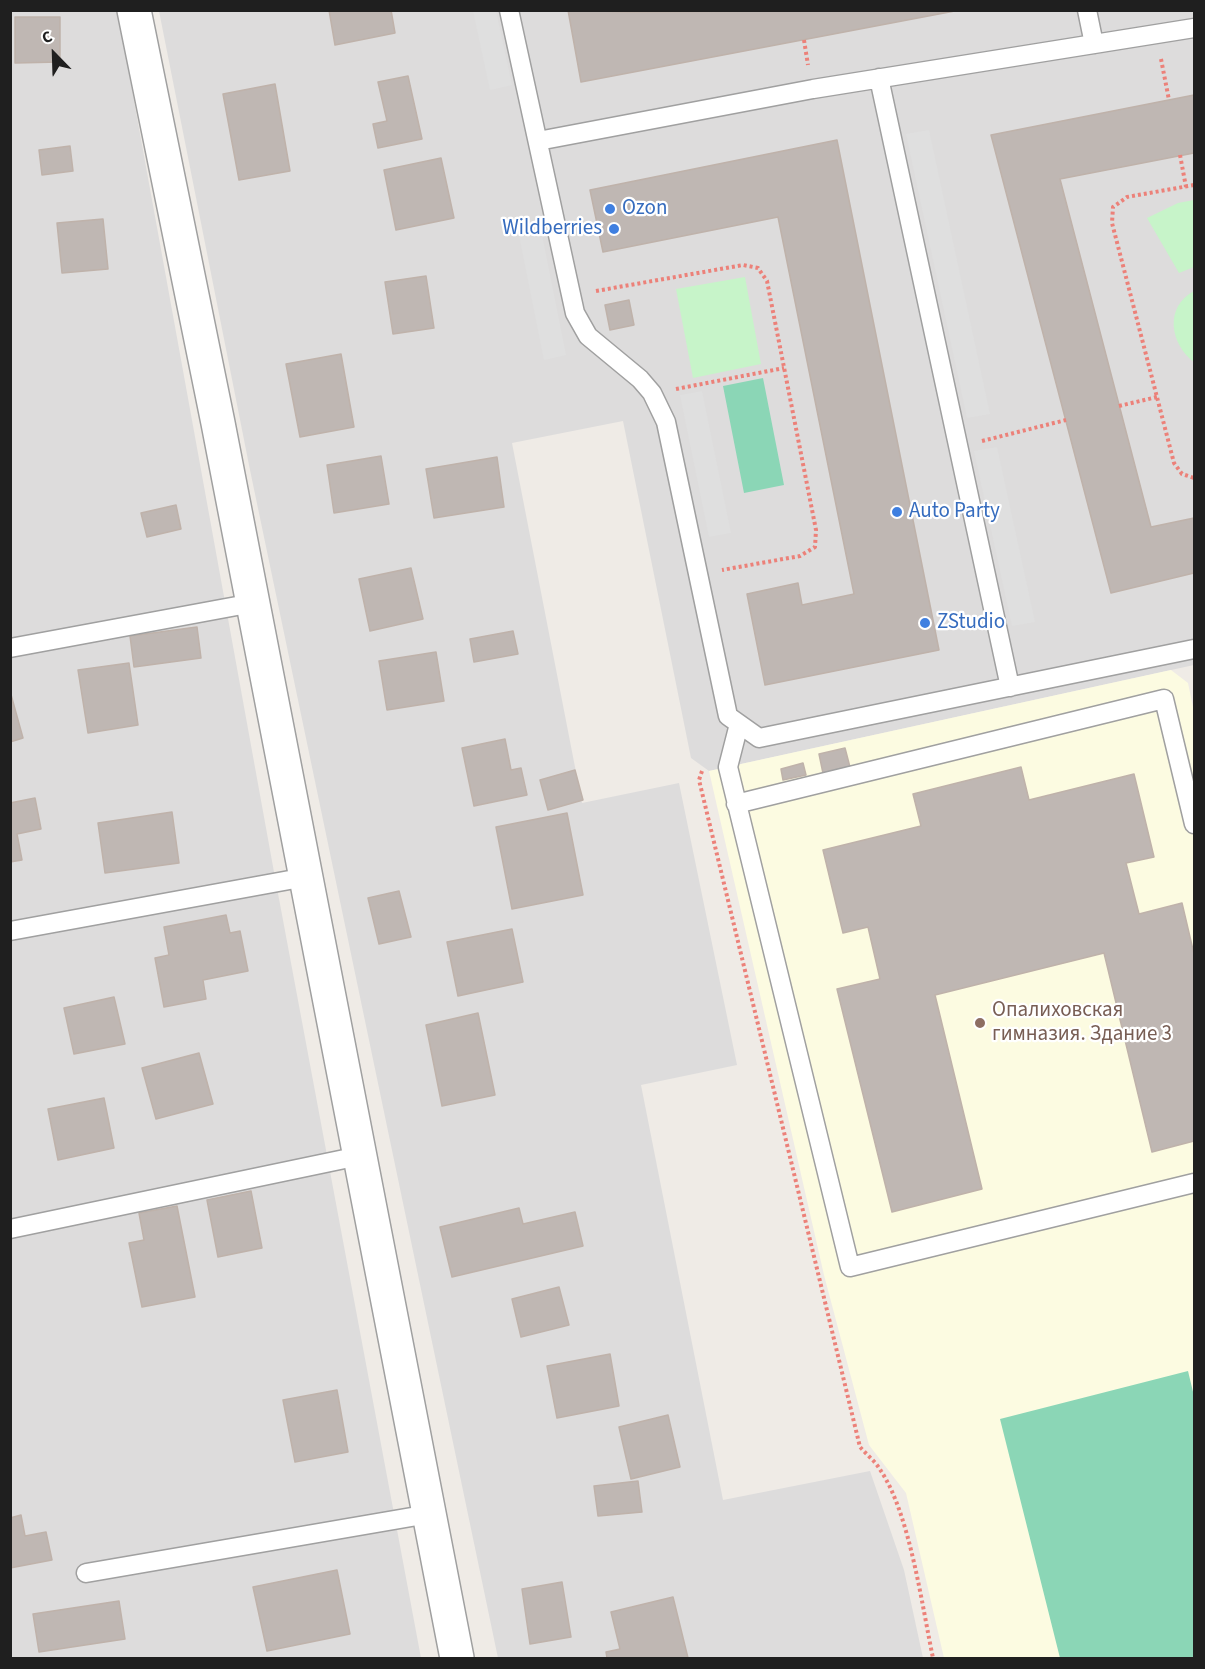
<!DOCTYPE html>
<html>
<head>
<meta charset="utf-8">
<style>
	body { margin:0 }
	#map { position:relative; width:1205px; height:1669px; overflow:hidden; background:#efebe6; font-family:"Source Sans 3",sans-serif }
	canvas { display:block }
	.frame { position:absolute; inset:0; border:12px solid #1f1f1f; pointer-events:none }
	.north { position:absolute; left:24px; top:24px; width:60px; height:60px; -webkit-text-stroke:4px #fff; paint-order:stroke; rotate:337deg; font-size:16px; font-weight:700; line-height:24px; text-align:center; color:#1f1f1f }
	.north::after { content:''; display:block; margin:auto; width:21px; height:27px; background:#1f1f1f; clip-path:polygon(50% 0,100% 100%,50% 72%,0 100%) }
</style>
</head>
<body>
<div id="map">
<canvas width="1205" height="1669"></canvas>
<div class="frame"></div>
<div class="north">С</div>
</div>
<script>
const context = document.querySelector('canvas').getContext('2d');
context.lineJoin = 'round';
function paint(path, color) { context.fillStyle = color; context.fill(path, 'evenodd'); }
function strokePath(path, color, width, dash) { context.strokeStyle = color; context.lineWidth = width; context.lineCap = dash ? 'butt' : 'round'; context.setLineDash(dash || []); context.stroke(path); }
function drawText(font, color, halo, rows, align = 'center') {
  context.font = font + ' "Source Sans 3",sans-serif'; context.lineWidth = 4.5; context.setLineDash([]); context.textBaseline = 'middle'; context.strokeStyle = halo; context.fillStyle = color; for (const [text, x, y, turn = 0] of rows) {
    context.save(); context.translate(x, y); context.rotate((+turn || 0) * Math.PI / 180); context.textAlign = isNaN(turn) ? turn : align; if (halo) context.strokeText(text, 0, 0); context.fillText(text, 0, 0); context.restore();
  }
}
paint(new Path2D(`
	M11,11H116L119,18L274,872L421,1658H11Z
	M159,11H1194V665L709,771L691,758L623,421L512,443L582,803L679,783L737,1065L641,1085L723,1500L870,1471L904,1570L923,1658H498L250,470Z`), '#dddcdc');
paint(new Path2D(`
	M1171,670L1188,683L1194,712V1658H944L906,1493L869,1445L824,1275L709,771Z`), '#fcfbe1');
paint(new Path2D(`
	M1194,200V267L1179,273L1147,218L1178,203Z
	M745,277L761,364L693,378L676,289Z
	M1194,291V362C1170,344 1164,307 1194,291Z`), '#c7f4c9');
paint(new Path2D(`
	M763,378L784,485L744,493L723,386Z
	M1188,1371L1194,1396V1658H1060L1000,1419Z`), '#8bd6b6');
paint(new Path2D(`
	M473,11H496L512,85L490,90Z
	M929,130L990,414L967,418L906,134Z
	M539,220L566,355L544,360L517,225Z
	M702,391L731,533L709,537L680,395Z
	M997,447L1035,622L1012,626L974,451Z`), '#dfdfdf');
const building = new Path2D(`
	M329,10H391L395,33L335,45Z
	M568,10L627,12L960,10L581,82Z
	M15,17H60V62L15,63Z
	M408,76L422,139L378,148L373,124L387,121L378,82Z
	M275,84L290,171L239,180L223,94Z
	M1194,95V153L1060,179L1151,527L1194,518V573L1111,593L991,135Z
	M837,140L939,650L765,685L747,594L798,583L802,605L854,594L778,217L603,252L590,190Z
	M70,146L73,171L42,175L39,150Z
	M441,158L454,218L396,230L384,170Z
	M103,219L108,269L62,273L57,223Z
	M426,276L434,328L393,334L385,282Z
	M629,300L634,325L610,330L605,305Z
	M341,354L354,427L300,437L286,364Z
	M381,456L389,504L334,513L327,465Z
	M497,457L504,507L434,518L426,469Z
	M176,505L181,529L147,537L141,513Z
	M411,568L423,619L370,631L359,579Z
	M197,627L201,658L134,667L130,636Z
	M513,631L518,654L474,662L470,639Z
	M436,652L444,701L387,710L379,661Z
	M129,663L138,725L88,733L78,670Z
	M10,691L23,738L10,742Z
	M505,739L511,770L521,768L527,795L474,806L462,748Z
	M845,748L851,771L824,778L819,754Z
	M803,763L806,775L783,780L781,769Z
	M1021,767L1029,800L1134,774L1154,857L1126,863L1139,914L1182,903L1194,954V1141L1152,1152L1104,953L935,995L982,1189L892,1212L837,989L880,979L868,927L843,933L823,850L921,826L913,794Z
	M575,770L583,800L548,810L540,780Z
	M35,798L41,829L17,834L22,860L10,862V803Z
	M172,812L179,863L105,873L98,823Z
	M567,813L583,895L512,909L496,827Z
	M399,891L411,937L379,944L368,898Z
	M226,915L230,933L240,931L248,971L203,980L206,999L164,1007L155,958L169,955L164,927Z
	M512,929L523,982L458,996L447,942Z
	M114,997L125,1044L74,1054L64,1008Z
	M478,1013L495,1095L442,1106L426,1025Z
	M199,1053L213,1104L156,1119L142,1068Z
	M104,1098L114,1148L58,1160L48,1109Z
	M251,1191L262,1248L218,1257L207,1200Z
	M177,1206L195,1297L142,1307L129,1243L144,1240L139,1213Z
	M519,1208L523,1224L575,1212L583,1246L452,1277L440,1227Z
	M559,1287L569,1325L521,1337L512,1299Z
	M610,1354L619,1406L557,1418L547,1366Z
	M337,1390L348,1452L295,1462L283,1400Z
	M668,1415L680,1467L631,1479L619,1427Z
	M638,1481L642,1512L598,1516L594,1486Z
	M21,1515L25,1536L46,1532L52,1560L10,1568V1518Z
	M337,1570L350,1634L267,1651L253,1587Z
	M562,1582L571,1637L530,1644L522,1589Z
	M673,1597L688,1658H607L606,1652L620,1649L611,1612Z
	M119,1601L125,1639L39,1652L33,1614Z`);
paint(building, '#bfb7b3');
strokePath(building, '#bfb2aa', 1.5);
const service = new Path2D(`
	M509,10L575,313L588,336L640,379L652,393L666,422L728,716L759,738L1194,649
	M1087,10L1094,44
	M879,78L1010,687
	M538,141L813,89L1194,28
	M10,648L253,603
	M739,724L728,767L850,1267L1194,1183
	M736,804L1164,699L1194,824
	M10,931L306,877
	M10,1229L359,1156
	M86,1573L429,1514`);
const minor = new Path2D(`
	M134,10L218,423L457,1658`);
strokePath(service, '#a0a0a0', 21);
strokePath(minor, '#a0a0a0', 36);
strokePath(new Path2D(`
	M804,40L808,65
	M1161,59L1169,100
	M1180,155L1186,187
	M1194,185L1127,197L1113,207L1112,223L1174,463L1182,474L1194,478
	M596,291L743,265L758,268L767,281L816,530L815,547L800,556L722,570
	M676,389L784,368
	M1119,406L1157,397
	M982,441L1066,420
	M702,771L699,780L860,1447C867,1455 876,1462 881,1471C910,1515 922,1606 933,1658`), '#ec8179', 4, [3, 3]);
strokePath(service, '#fff', 18);
strokePath(minor, '#fff', 33);
for (const [x, y, r, color] of [
	[610,209,6,"#3f7fe0"],
	[614,229,6,"#3f7fe0"],
	[897,512,6,"#3f7fe0"],
	[925,623,6,"#3f7fe0"],
	[980,1023,6,"#8d6e63"]
]) { const dot = new Path2D(); dot.arc(x, y, r, 0, 2 * Math.PI); context.fillStyle = color; context.fill(dot); strokePath(dot, '#fff', 2); }
drawText('21px', '#366cbe', '#fff', [
	["Ozon",622,209],
	["Wildberries",602,229,"right"],
	["Auto Party",909,512],
	["ZStudio",937,623]
], 'left');
drawText('21px', '#785e54', '#fff', [
	["Опалиховская",992,1011],
	["гимназия. Здание 3",992,1035]
], 'left');
</script>
</body>
</html>
